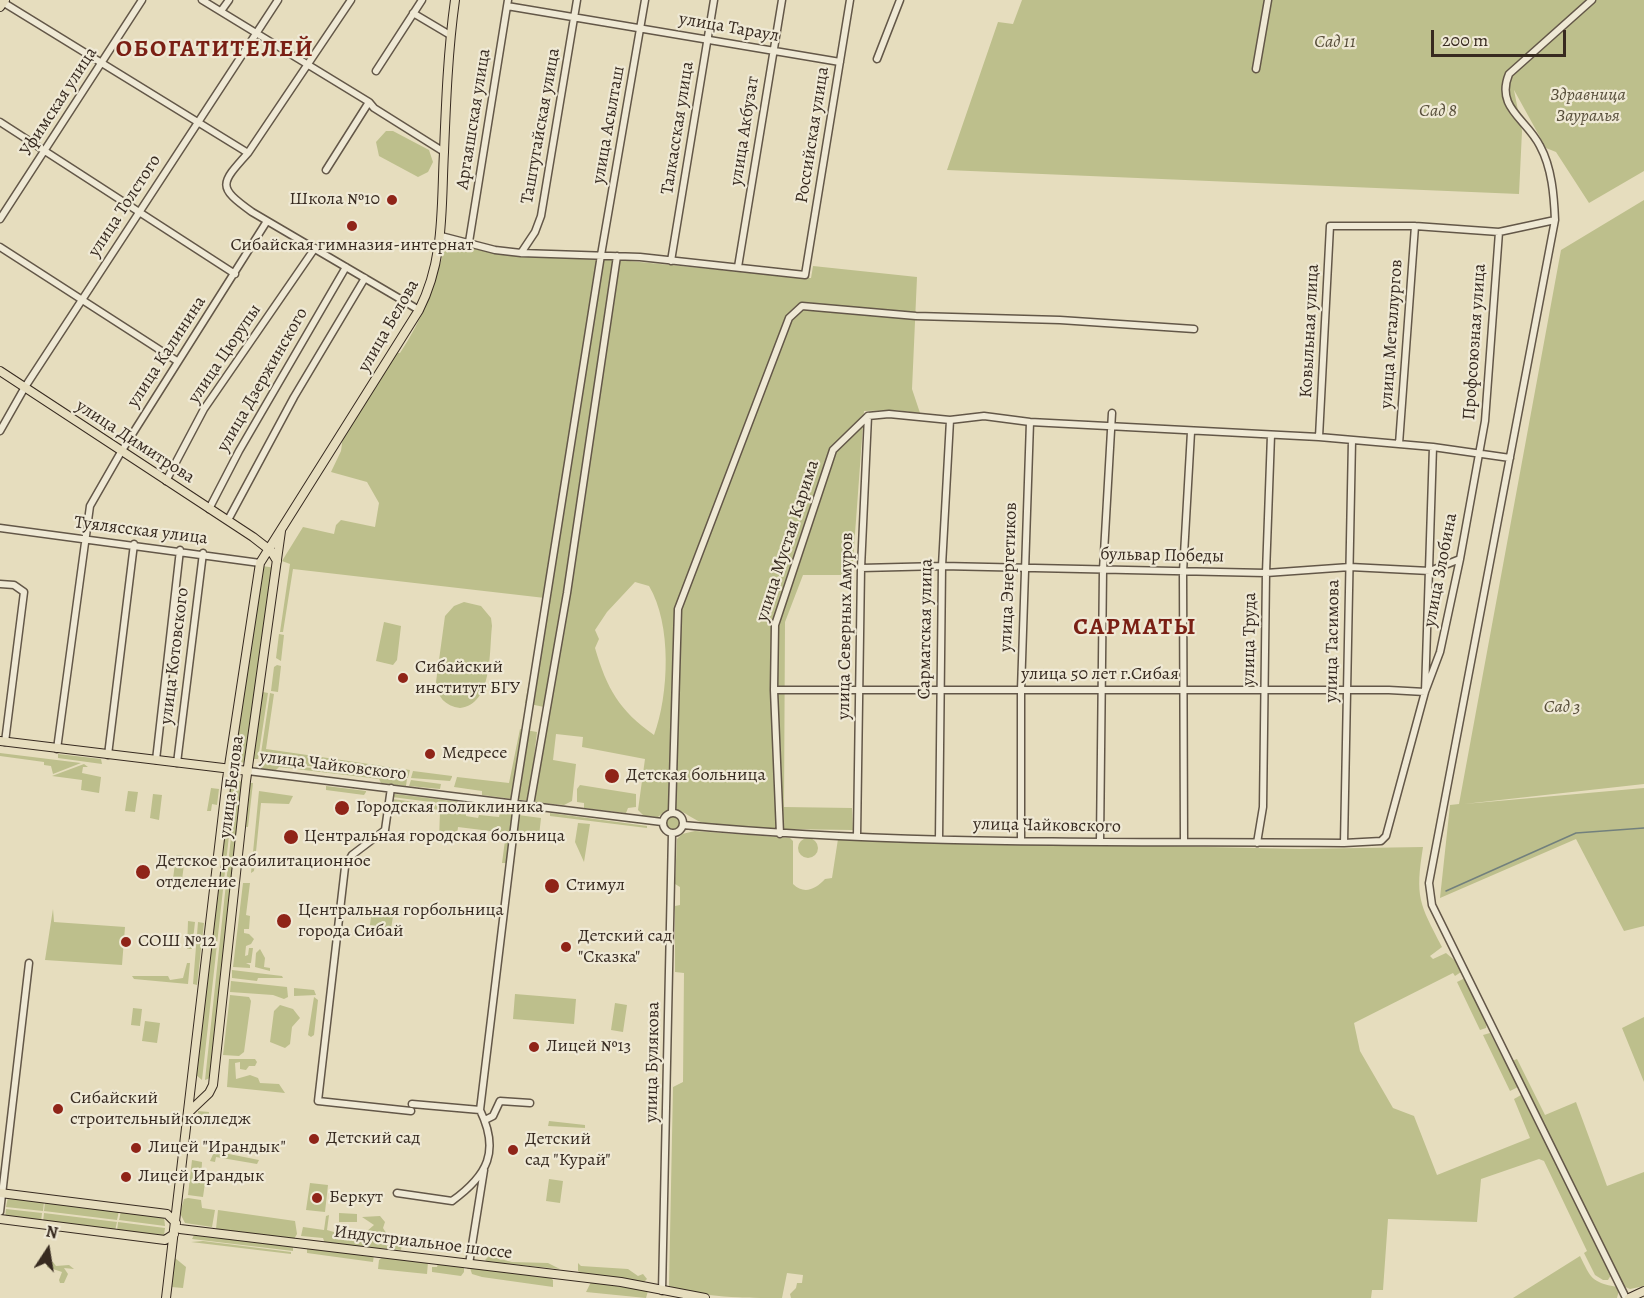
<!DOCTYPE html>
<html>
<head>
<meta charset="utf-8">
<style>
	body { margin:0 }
	#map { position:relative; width:1644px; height:1298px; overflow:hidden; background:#e6ddbe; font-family:Alegreya,serif }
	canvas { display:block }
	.north { position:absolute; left:18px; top:1220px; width:60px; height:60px; -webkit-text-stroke:4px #efe9d5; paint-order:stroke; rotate:12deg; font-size:16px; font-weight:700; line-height:24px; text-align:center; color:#372a20 }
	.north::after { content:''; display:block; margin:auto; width:21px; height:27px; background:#372a20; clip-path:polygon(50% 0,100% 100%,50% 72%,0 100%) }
	.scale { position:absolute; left:1431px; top:30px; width:135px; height:27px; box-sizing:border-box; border:3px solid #372a20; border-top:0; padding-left:8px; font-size:18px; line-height:21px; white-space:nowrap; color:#372a20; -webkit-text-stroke:4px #efe9d5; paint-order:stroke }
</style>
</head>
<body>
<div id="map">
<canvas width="1644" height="1298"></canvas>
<div class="north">N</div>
<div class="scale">200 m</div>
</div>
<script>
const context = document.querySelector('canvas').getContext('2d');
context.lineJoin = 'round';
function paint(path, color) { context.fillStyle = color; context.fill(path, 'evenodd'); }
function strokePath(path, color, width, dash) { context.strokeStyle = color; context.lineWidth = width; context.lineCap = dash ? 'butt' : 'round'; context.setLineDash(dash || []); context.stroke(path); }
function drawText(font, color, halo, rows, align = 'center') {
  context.font = font + ' Alegreya,serif'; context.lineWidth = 4.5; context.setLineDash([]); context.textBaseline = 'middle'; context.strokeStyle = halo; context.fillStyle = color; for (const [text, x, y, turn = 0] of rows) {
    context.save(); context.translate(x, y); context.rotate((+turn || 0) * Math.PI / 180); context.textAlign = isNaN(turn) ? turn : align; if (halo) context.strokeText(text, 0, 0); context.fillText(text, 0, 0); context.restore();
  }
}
paint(new Path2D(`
	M1022,0H1644V171L1589,203L1556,152L1546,148L1514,90L1522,131L1519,194L947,170L998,22L1013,24Z
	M386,131H393L429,150L433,162L428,172L418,177L379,156L376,142Z
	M1644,200V784L1464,804L1644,788V926L1624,931L1576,839L1440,898L1450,805L1459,804L1561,250Z
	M455,241L498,248L771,275L811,278L813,266L917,277L912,389L920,413L895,410L864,411L852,575H803L785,622L784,807L852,808L853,830C805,829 756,830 708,824C693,822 685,809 669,808L658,817L644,816L638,810L645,759L582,747L583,737L556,734L553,760L576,764L572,801L564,805L532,802L544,707L525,703L545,598L293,569L283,632H280L290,564L282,561L303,527L334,534L336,525L341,520L375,527L379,503L367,482L331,472L341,451L343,436L396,353H400C422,320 436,285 445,245ZM635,582L649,586C672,624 669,695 654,735C619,710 607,689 595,648L599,639L595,630L607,612Z
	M262,566L276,568L246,763L233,761Z
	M464,602L481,606L491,618L492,626C489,652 493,704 460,708C445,706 437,697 436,682L445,616L454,606Z
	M384,622L401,626L397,660L393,665L376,661Z
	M279,634L284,635L281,661L276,658Z
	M277,665L281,666L278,692L271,691L274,667Z
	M263,692L268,693L258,759H252Z
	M270,693L274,694L266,749L410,770L408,778L332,769L333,765L326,764L325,768L260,760Z
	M520,729L537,732L529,801L482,795V791L454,787L457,777L509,783Z
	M0,753L81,763L53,774L51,766L44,765V762L0,756Z
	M58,754L101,759L102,764L58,758Z
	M259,762L407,779L406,786L381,783L379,779L279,767L276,770L257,768Z
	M84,764L88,767H83L82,773L101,777L99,793L81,790L82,780L52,776Z
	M413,771L452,776V777L450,781L411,778Z
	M411,780L441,784L440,789L409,786Z
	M229,781H235L202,1080L196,1075Z
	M237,781L244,782L210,1078L205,1080Z
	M249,783H253L248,827H245Z
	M580,785L636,794V807L628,808L626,813L584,808V803L577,802V789Z
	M326,786L366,791V792L364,795L326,790Z
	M211,788L219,789L217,805L212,804L211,811H207Z
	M128,791L138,792L135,812L125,811Z
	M259,791L293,796L289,804L261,803L254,871L251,873Z
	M153,794L162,795L159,820L150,818Z
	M395,794L460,802L462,806L392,797Z
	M392,799L462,808L461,812L466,813V816L478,818L479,815L499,817L500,812L514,814L507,863H502L506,833L458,827L456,843L439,841L440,810L392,804Z
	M550,813L647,826V828L550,816Z
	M666 822a7 7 0 1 1 14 0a7 7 0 1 1-14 0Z
	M518,815L541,818L539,836L521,835L516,830Z
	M578,823L590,824L584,862L575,842Z
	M695,831L790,838L793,841V884C804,895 816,889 825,879L832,878L838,839L1300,849L1423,847C1415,897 1419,903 1442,947L1430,956L1433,959L1446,953L1459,964L1461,972L1455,976L1453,973L1354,1023L1360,1051L1393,1108L1414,1116L1437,1175L1530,1138L1514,1099L1521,1095L1611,1275L1608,1280H1603L1595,1275L1584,1253L1587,1251L1544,1161L1539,1159L1481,1179L1477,1222L1388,1219L1383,1290H1372L1371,1298H791L790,1294L796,1288L797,1283H802L803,1275L787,1273L782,1298C745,1298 702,1298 669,1286L673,1087L683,1082L684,973L675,972V906L680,905V887L675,884L677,839L682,834Z
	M798 848a10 10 0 1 1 20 0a10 10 0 1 1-20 0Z
	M176,855L185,856L182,880L173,879Z
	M243,883H250L246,915L250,916L249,929H244V933L249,934L254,939L251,944L246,946L245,956L248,955L249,948H253L251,963H246L250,965V968L233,967Z
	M53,909L54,922L125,927L122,965L45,960Z
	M372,909L394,910L391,929L370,925Z
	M188,921L195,922L192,949H187Z
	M198,922L204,923L197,985L193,984Z
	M260,949L265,958L264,967L270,968V971L255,967L256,953Z
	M187,963H190L188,984L134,979L132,976H168L170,980L183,978Z
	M232,970L282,976L283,978H258L257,981L232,978Z
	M1465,978L1487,1023L1486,1028L1480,1030L1457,982Z
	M231,981L287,987L288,997L284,999L273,995L230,992Z
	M294,988L314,990L316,995L294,996Z
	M515,994L576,999L574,1024L513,1019Z
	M230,995L249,997L251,1001L244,1052L239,1056L223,1055Z
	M314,997L318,1000L314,1035L311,1037L308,1035Z
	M615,1003L627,1005L623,1032L611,1030Z
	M280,1005L293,1009L300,1018L292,1027L290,1044L285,1048L270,1042L274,1011Z
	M133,1008L142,1009L140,1026L131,1025Z
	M1644,1017V1082L1622,1028Z
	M145,1021L160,1023L157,1043L142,1041Z
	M1490,1033L1518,1087L1510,1091L1483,1035Z
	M229,1059H255L257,1062L255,1066H249L246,1070L240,1069V1062L235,1063L236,1079L250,1075L258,1078L260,1083L279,1084L285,1093L227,1087Z
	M1517,1059L1545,1115L1576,1102L1607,1186L1644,1172V1286L1630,1289L1623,1286L1512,1061Z
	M198,1111L209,1112V1117H214V1126L212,1122H199Z
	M549,1121L585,1125V1128L548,1126Z
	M216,1148L224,1149V1153L259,1160L257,1164L216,1157L215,1162L210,1161Z
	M192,1160L202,1162L201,1182L205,1183L203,1197L188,1195Z
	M549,1179L563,1181L560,1203L546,1201Z
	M310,1183L328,1185L325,1212L306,1210Z
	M8,1197L44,1202L43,1211L6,1207Z
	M188,1198L201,1200L202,1208L215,1210L212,1227L185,1223L180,1213L184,1199Z
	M45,1202L119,1211L117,1220L44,1211Z
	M6,1209L42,1213L41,1222L5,1218Z
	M218,1210L295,1221L297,1234L294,1239L216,1229Z
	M121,1211L164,1216L165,1226L119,1220Z
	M44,1213L117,1222L115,1231L43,1222Z
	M339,1213L357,1214V1222H339Z
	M329,1215L327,1230L358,1239L379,1234L376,1231L366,1232L374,1225L362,1217L380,1216L385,1222L383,1228L388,1236L402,1244L401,1250L325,1244L323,1238L301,1236L303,1227L324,1230L326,1216Z
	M118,1222L165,1228L164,1236L117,1231Z
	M195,1233L293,1245V1251L192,1239Z
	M203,1241L291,1252V1254L191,1242Z
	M307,1247L374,1255L373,1262L307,1253Z
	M489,1256L512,1262L548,1263L560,1269L488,1262L485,1260Z
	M1580,1256C1591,1278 1591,1282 1617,1287L1619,1290L1617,1298H1513Z
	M383,1257L428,1262L427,1274L378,1269L379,1260Z
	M175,1258L186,1267L183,1288L171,1287Z
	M53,1262L56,1266L69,1265L74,1269L64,1268L68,1274L64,1283H60L59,1280L62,1272L47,1267V1263Z
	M438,1263L464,1266V1272L461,1276L432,1272V1267H437Z
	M578,1263L581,1266L628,1269L638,1276L643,1274L647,1279L644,1282L583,1274L578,1271Z
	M473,1266L550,1277L553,1280V1287L482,1277L472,1274L470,1268Z
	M591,1282L648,1291L646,1298L586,1292Z`), '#bdbf8c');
strokePath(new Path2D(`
	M1446,891L1576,833L1644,828`), '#72807d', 1.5);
const minor = new Path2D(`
	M202,0L369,102L374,108L444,152
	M351,0L248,153C220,184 217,187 252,212L419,310
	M1592,0L1509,74C1495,108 1527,119 1540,146C1552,168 1554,196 1555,220L1429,883L1432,905L1626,1298
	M1,1L248,153
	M507,6L840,62
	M221,11L229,0
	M413,13L450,35
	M877,59L900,0
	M1256,69L1268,0
	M376,71L422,0
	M0,122L235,274
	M326,170L369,102
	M0,219L142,0
	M441,236L495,250L521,253L640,257L805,275L850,0
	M469,242L508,0
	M0,247L177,361
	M521,253L535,232L541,216L577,0
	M671,261L714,0
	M738,267L782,0
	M868,416L889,414L950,420L984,416L1030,422L1319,437L1433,447L1510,458
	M0,431L25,387L278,0
	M1319,437L1330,226H1415L1499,232L1555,220
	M1399,444L1415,226
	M166,481L204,409L315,248
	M209,509L239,451L346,267
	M228,520L294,397L365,278
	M0,528L260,563
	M861,568L942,566L1266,573L1350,567L1430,571L1460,559
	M0,584L14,585L24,592L5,742
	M774,690H1389L1425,692L1433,447
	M57,749L90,506L121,452L267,221
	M108,755L134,544
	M156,760L180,550
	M177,763L203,553
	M248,771L662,822
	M391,788L385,830L352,855L345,867L318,1101L411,1111
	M514,803L601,255L645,0
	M530,805L567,593L617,256
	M672,812L678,609L789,318L802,306L916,316L1060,320L1194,329
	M663 823a10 10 0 1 1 20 0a10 10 0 1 1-20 0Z
	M683,825C903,846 1124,841 1344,843L1381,841L1386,836L1425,692L1440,652L1460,559L1485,421L1499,232
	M780,834L774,690L775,625L833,450L868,416
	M857,836L861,568L868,416
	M939,839L942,566L950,420
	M1021,841V690L1030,422
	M1100,842L1103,570L1112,413
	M1184,842L1183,572L1191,432
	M1257,843L1263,807L1266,573L1271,435
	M1344,843L1352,440
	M412,1104L480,1110
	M485,1120L493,1116L500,1101L530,1103
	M397,1193L452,1201C488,1175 500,1151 480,1110L517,804
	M0,1212L29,963
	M469,1264L484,1170
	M662,1291L672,833`);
const major = new Path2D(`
	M0,7L5,0
	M0,371L253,537L271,551L277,561
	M0,741L248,771
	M190,1111L209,1093L213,1085L246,781L281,531
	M0,1193L167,1214L176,1223
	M0,1219L165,1240L174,1234
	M180,1229L621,1282L705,1298
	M166,1298L227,779L260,563L419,310C445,259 441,207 444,152C446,101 448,50 455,0
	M1629,1298L1644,1291`);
strokePath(minor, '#635748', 9);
strokePath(major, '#372a20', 10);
strokePath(minor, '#efe9d5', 6);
strokePath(major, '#e6ddbe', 8);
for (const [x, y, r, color] of [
	[392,200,6,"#8f2418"],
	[352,226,6,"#8f2418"],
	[403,678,6,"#8f2418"],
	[430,754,6,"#8f2418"],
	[612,776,8,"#8f2418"],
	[342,808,8,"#8f2418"],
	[291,837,8,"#8f2418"],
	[143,872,8,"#8f2418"],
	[552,886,8,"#8f2418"],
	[284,921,8,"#8f2418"],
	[126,942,6,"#8f2418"],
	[566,947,6,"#8f2418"],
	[534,1047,6,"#8f2418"],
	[58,1109,6,"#8f2418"],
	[314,1139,6,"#8f2418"],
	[136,1148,6,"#8f2418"],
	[513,1150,6,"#8f2418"],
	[126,1177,6,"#8f2418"],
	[317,1198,6,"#8f2418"]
]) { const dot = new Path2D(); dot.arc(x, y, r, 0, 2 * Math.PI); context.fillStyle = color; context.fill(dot); strokePath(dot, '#efe9d5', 2); }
drawText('18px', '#372a20', '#efe9d5', [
	["улица Тараул",729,28,10],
	["Уфимская улица",59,102,-57],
	["Аргаяшская улица",474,119,-81],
	["улица Асылташ",609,125,-80],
	["Таштугайская улица",541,126,-80],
	["Талкасская улица",678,128,-81],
	["улица Акбузат",745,131,-81],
	["Российская улица",813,135,-81],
	["улица Толстого",125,206,-57],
	["улица Белова",389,326,-60],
	["Ковыльная улица",1310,331,-87],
	["улица Металлургов",1392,334,-86],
	["Профсоюзная улица",1475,342,-86],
	["улица Калинина",167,352,-57],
	["улица Цюрупы",225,354,-56],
	["улица Дзержинского",263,380,-60],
	["улица Димитрова",135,442,33],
	["Туялясская улица",141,531,7],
	["улица Мустая Карима",788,541,-72],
	["бульвар Победы",1162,556,1],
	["улица Злобина",1441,570,-79],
	["улица Энергетиков",1009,577,-88],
	["улица Северных Амуров",846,626,-89],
	["Сарматская улица",926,629,-89],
	["улица Труда",1250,639,-89],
	["улица Тасимова",1333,641,-89],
	["улица Котовского",175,656,-83],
	["улица 50 лет г.Сибая",1100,675],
	["улица Чайковского",333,766,7],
	["улица Белова",232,787,-83],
	["улица Чайковского",1047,826,1],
	["улица Булякова",653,1062,-89],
	["Индустриальное шоссе",423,1243,7]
]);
drawText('italic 18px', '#584f3b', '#efe9d5', [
	["Сад 11",1335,43],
	["Здравница",1588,96],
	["Зауралья",1588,117],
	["Сад 8",1438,112],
	["Сад 3",1562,708]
]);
drawText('18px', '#372a20', '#efe9d5', [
	["Школа №10",380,200,"right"],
	["Сибайская гимназия-интернат",352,246,"center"],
	["Сибайский",415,668],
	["институт БГУ",415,689],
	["Медресе",442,754],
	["Детская больница",626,776],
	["Городская поликлиника",356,808],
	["Центральная городская больница",304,837],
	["Детское реабилитационное",156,862],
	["отделение",156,883],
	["Стимул",566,886],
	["Центральная горбольница",298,911],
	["города Сибай",298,932],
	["Детский сад",578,937],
	["\"Сказка\"",578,958],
	["СОШ №12",138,942],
	["Лицей №13",546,1047],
	["Сибайский",70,1099],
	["строительный колледж",70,1120],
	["Детский сад",326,1139],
	["Детский",525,1140],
	["сад \"Курай\"",525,1161],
	["Лицей \"Ирандык\"",148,1148],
	["Лицей Ирандык",138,1177],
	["Беркут",329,1198]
], 'left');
context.letterSpacing = '1.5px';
drawText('bold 24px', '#7a1f14', '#efe9d5', [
	["ОБОГАТИТЕЛЕЙ",215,50],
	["САРМАТЫ",1135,628]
]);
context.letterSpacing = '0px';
</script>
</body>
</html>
